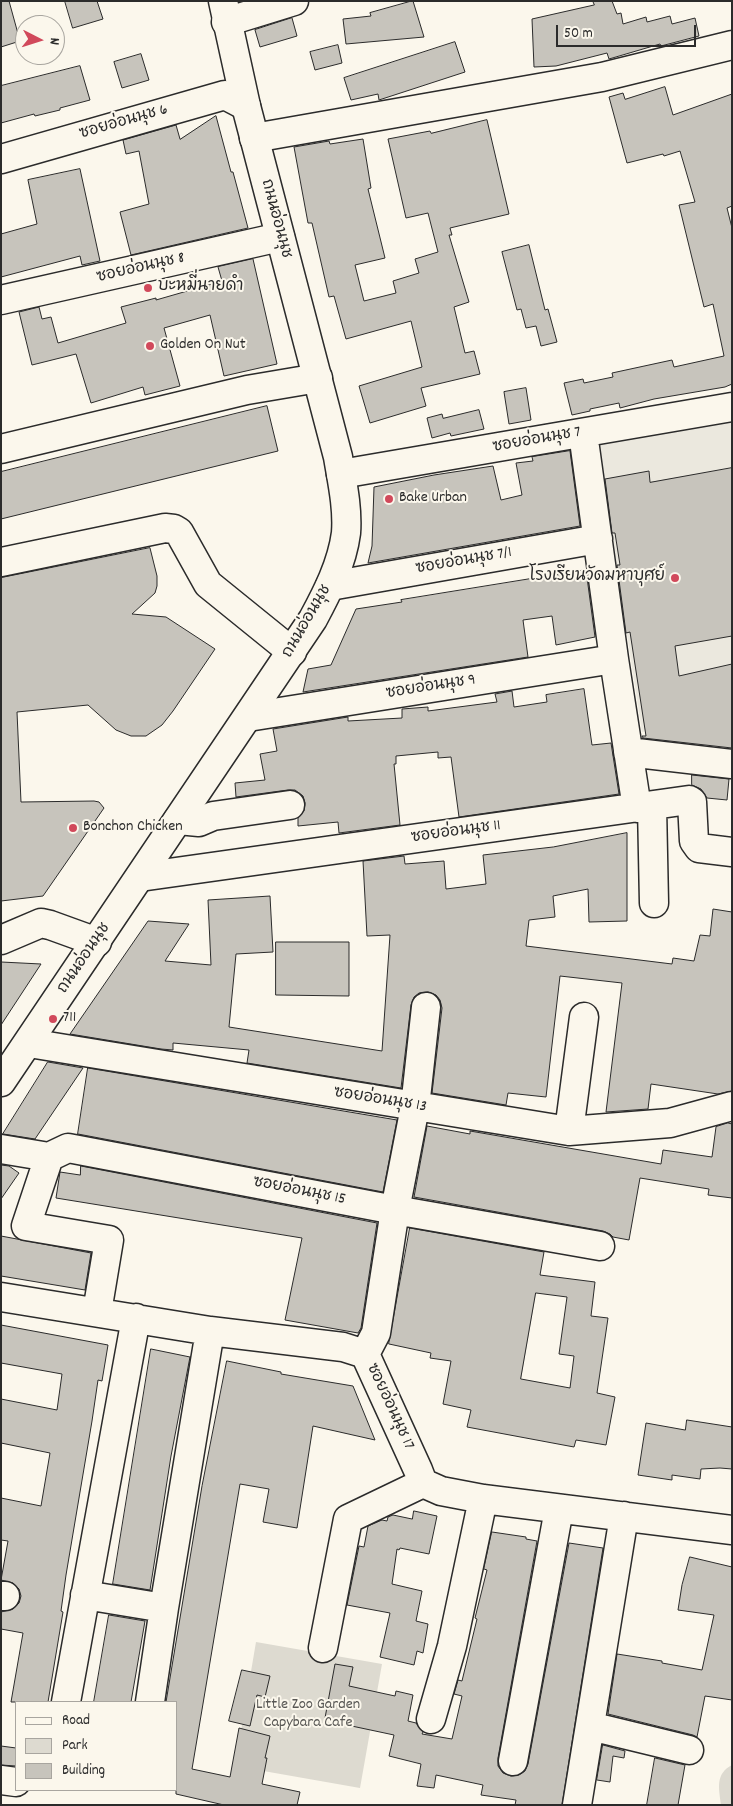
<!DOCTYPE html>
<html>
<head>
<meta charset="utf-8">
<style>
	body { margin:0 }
	#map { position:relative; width:733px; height:1806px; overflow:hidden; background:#fbf7ec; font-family:Dekko,sans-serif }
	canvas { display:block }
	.frame { position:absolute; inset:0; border:2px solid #2b2b2b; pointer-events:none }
	.legend { position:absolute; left:15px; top:1701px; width:162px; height:90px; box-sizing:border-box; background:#fbf7ec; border:1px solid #a8a59f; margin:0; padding:6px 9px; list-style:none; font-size:15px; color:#2b2b2b }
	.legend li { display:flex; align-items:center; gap:10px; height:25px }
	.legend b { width:25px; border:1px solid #a8a59f }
	.north { position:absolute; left:15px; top:15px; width:50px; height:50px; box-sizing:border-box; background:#fbf7ec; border:1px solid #a8a59f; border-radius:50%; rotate:95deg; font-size:14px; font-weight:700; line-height:20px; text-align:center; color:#2b2b2b }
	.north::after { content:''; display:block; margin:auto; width:18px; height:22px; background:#d1495b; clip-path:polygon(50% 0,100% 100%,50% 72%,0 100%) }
	.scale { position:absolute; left:556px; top:25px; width:140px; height:22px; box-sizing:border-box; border:2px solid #2b2b2b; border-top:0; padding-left:6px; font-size:15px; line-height:18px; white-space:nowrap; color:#2b2b2b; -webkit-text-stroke:4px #fbf7ec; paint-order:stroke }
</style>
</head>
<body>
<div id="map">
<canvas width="733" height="1806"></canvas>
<div class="frame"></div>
<ul class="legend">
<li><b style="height:6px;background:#fbf7ec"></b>Road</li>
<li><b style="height:14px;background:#dddad0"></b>Park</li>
<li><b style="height:14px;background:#c7c4bc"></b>Building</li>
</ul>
<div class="north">N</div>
<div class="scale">50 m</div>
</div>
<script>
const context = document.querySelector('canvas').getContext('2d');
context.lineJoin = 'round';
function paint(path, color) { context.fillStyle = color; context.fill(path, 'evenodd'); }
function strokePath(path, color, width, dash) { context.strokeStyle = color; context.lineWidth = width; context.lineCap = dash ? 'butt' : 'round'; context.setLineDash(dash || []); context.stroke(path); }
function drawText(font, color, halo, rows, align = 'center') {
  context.font = font + ' Dekko,"Playpen Sans Thai",sans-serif'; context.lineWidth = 4; context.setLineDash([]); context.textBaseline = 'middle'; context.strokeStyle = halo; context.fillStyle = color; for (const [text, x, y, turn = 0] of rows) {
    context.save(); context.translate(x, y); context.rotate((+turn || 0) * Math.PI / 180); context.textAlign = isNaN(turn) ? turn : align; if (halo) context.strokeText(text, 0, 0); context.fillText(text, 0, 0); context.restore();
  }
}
paint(new Path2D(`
	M732,415V716L642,732L597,439Z`), '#ebe8de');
paint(new Path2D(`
	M256,1642L382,1664L360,1788L235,1766Z
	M732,1765V1805H721C719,1788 715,1774 732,1765Z`), '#dddad0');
const building = new Path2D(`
	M1,1H9L20,41L1,47Z
	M65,1H97L103,19L73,28Z
	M413,1L424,37L346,44L343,19L371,16L370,13Z
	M593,1H612L617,14L621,13L623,24L646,17L647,22L670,16L672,24L695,18L699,36L661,46L660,44L609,59L607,53L556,66L534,67L532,19L594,5Z
	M292,18L297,36L260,47L255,30Z
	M455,42L465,72L379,100L378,94L351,100L344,78Z
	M338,45L342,63L315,70L310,52Z
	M141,54L149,80L122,88L114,62Z
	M80,66L90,100L60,108V110L35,116L34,114L1,123V86Z
	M665,87L673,115L732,94V206L727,208L732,228V384L725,387L654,399L620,408L619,403L590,409V411L572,415L564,383L583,379L584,383L613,377L612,373L672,360L674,367L724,356L713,304L704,307L679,205L695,202L680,151L664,156L663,154L627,163L609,97L623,93L625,99Z
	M216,116L231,172H233L248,228L131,255L120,212L149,204L139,151L126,154L123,140L176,125L180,139Z
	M487,120L509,214L450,228L452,235H449L469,302L454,307L465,353L474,351L480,374L421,388L426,406L370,423L359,386L422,367L411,321L346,339L334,296L329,297L312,223H308L294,147L329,141L330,144L363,139L371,188L368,189L385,258L355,265L364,301L396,293L393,281L419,273L415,259L438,252L428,213L406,218L388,139L430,131L431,133Z
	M80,169L100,261L82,265L80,256L1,277V234L37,224L28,180Z
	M529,245L545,310L548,309L557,342L541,346L536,326L526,328L521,309L517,310L502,252Z
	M253,259L277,364L224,376L210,315L164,328L180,386L145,395L143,387L91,403L76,354L32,365L19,312L39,307L42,319L51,317L58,343L126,323L121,307L156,298V300L222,281L218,267Z
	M526,388L531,420L509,424L504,392Z
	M267,406L278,451L1,519V472Z
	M479,410L484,429L451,436L450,433L432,438L427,418L442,414L443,418Z
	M570,451L580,526L368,563L372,546L374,487L434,475L493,466L501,500L522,495L516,463L533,461L532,457Z
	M732,468V636L675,646L679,676L732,664V748L643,738L642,736H646L630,632L626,633L617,565H620L615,533H612L605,479L649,471L650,482Z
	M150,548L157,576V586L155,593L132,614L166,617L215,649L173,711L162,725L146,736H131L116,730L88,705L17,712L21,802L94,801L99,802L104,808L43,896L1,901V578Z
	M586,570L595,637L556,645L552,616L523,620L528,657L303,692L308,669L331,665L356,609L402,602L401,600Z
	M584,689L592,745L611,743L619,794L459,817L451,757L438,758V752L396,756V764H394L400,825L339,833L338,822L298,826V818L304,811L305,803L303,796L295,790H288L236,797L235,783L265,780L260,754L277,751L273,729L348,717V721L402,718V709L428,707V711L497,702L495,694L512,691L514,707L547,702L546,695Z
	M692,775L729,779L727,800L707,798L701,789L692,785Z
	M627,833V921L589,922L588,889L553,896L555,917L529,920L526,946L672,964L673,958L694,961L700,935L710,936L713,909L732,912V1091L718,1094L651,1084L648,1109L606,1112L622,983L560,976L546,1097L508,1093L506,1105L432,1093L442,1008L440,1000L436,995L428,992L419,993L414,997L411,1005L401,1088L247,1063L249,1050L173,1043V1050L161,1049L70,1034L148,921L189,924L165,961L211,965L208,900L270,896L273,952L236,954L229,1027L382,1051L390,935L367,936L363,861L404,856L405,864L444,861L446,889L486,884L483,855L553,847Z
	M276,942H349V996L276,995Z
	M1,962L41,964L1,1025Z
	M48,1062L83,1068L35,1139L3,1134Z
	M88,1068L397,1120L383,1192L78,1134Z
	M728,1123L732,1124V1198L708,1195L709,1189L640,1178L629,1240L613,1237L610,1234L603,1231L414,1197L427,1126L470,1134V1131L661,1164L663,1150L712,1157L716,1127Z
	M1,1165L9,1166L19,1173L1,1199Z
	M81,1166L377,1223L361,1328L358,1333L285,1320L302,1238L56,1198L60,1172L80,1175Z
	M410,1228L544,1252L540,1275L595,1282L591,1316L608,1318L597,1393L615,1397L606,1445L576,1440L574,1447L467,1427L471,1410L443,1404L451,1361L430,1358L431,1353L389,1344ZM536,1293L567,1297L559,1354L574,1356L570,1388L521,1379Z
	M1,1236L91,1253L85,1290L1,1276Z
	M1,1325L108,1345L102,1381L98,1380L92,1421L66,1575L61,1611L63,1612L48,1702H11L23,1633L1,1629V1612L13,1609L19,1603L21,1596L19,1589L13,1583L1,1580L8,1541L1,1540V1498L41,1506L50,1453L1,1443V1399L57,1410L62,1374L1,1363Z
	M151,1349L190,1357L171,1456L150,1590L113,1584Z
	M227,1361L281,1372V1374L353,1386L375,1440L313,1426L297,1528L263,1522L269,1489L240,1484L192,1769L230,1777L239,1728L270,1736L265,1758H267L262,1784L300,1792L297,1805H224L176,1794V1702H166L202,1486Z
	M687,1420L732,1427V1469L720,1468L701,1469L700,1479L672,1475V1480L638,1475L646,1423L685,1430Z
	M414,1511L437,1516L429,1554L400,1548L399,1550L397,1549L392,1584L422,1591L416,1621L428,1624L423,1653L417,1651L414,1665L380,1657L390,1613L347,1605L359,1546L364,1547L368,1526L382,1520L387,1521L388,1517L393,1515L412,1519Z
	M492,1532L526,1537V1539L537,1541L498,1758V1766L503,1773L511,1776L519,1775L525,1771L528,1764L569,1543L603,1548L562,1805H515L516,1800L481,1795L483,1785L436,1775L434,1788L417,1786L421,1764L389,1756L394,1735L347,1725V1723L325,1718L335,1664L353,1667L349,1686L395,1696L396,1691L413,1695L408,1721L416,1723L423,1732L422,1734L452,1739L462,1696L454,1694L458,1680L462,1681L477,1619L475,1618L487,1570L484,1569Z
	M690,1557L732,1567V1700L705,1696L697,1737L693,1735L608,1714L617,1654L662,1661V1663L702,1670L714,1615L678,1610L682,1585Z
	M109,1615L145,1621L131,1702H94Z
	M242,1670L270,1676L265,1697L257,1695L250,1726L229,1721Z
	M603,1745L625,1751L624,1758L613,1756L610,1782L597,1780Z
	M1,1746L16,1748V1766L1,1765Z
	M655,1758L685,1765L678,1805H647Z`);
paint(building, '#c7c4bc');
strokePath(building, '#2b2b2b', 1);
const minor = new Path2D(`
	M226,22L294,1
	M254,138L602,77L732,45
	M1,159L225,95L246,106
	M1,300L280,237
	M583,433L614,659L637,808
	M1,449L247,390L318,378
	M341,474L732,407
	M1,562L165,528L174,529L179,532L208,584L292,652
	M330,586L598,539
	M248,717L614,659
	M628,752L732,764
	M652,806L654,903
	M178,820L199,822L213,816L290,805
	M140,877L689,800L692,802L694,841L699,848L732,852
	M1,940L41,923L50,925L97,942
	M29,1043L569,1131L670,1123L732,1106
	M569,1131L584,1017
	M1,1149L49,1157L68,1148L395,1210L600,1246
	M49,1157L26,1226L109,1240L97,1312
	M1,1297L210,1331L343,1347L365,1354L418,1470L423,1483L441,1491L483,1499L732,1530
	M365,1354L376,1333L395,1210L415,1107L426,1007
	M85,1595L164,1608
	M1,1596H5
	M323,1648L348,1519L423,1483
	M66,1702L136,1318
	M150,1702L164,1608L210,1331
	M431,1719L452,1646L483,1499
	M590,1726L689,1750
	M513,1761L559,1509
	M1,1780L16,1782
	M577,1805L624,1516`);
const major = new Path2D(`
	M1,1082L313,619C327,593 342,564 346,533C348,508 342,481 338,457L246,106L223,1`);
strokePath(minor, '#2b2b2b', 31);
strokePath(major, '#2b2b2b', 31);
strokePath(minor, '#fbf7ec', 28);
strokePath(major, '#fbf7ec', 28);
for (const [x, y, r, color] of [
	[148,288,5,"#d1495b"],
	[150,346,5,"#d1495b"],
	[389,499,5,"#d1495b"],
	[675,578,5,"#d1495b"],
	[73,828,5,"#d1495b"],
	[53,1019,5,"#d1495b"]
]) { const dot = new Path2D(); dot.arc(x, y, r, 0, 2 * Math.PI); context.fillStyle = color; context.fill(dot); strokePath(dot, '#fbf7ec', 2); }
drawText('16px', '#2b2b2b', '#fbf7ec', [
	["ซอยอ่อนนุช 6",124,123,-16],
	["ถนนอ่อนนุช",275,219,75],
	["ซอยอ่อนนุช 8",141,269,-13],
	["ซอยอ่อนนุช 7",537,441,-10],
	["ซอยอ่อนนุช 7/1",464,562,-10],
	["ถนนอ่อนนุช",308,622,-60],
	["ซอยอ่อนนุช 9",431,688,-9],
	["ซอยอ่อนนุช 11",456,833,-8],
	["ถนนอ่อนนุช",85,959,-56],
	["ซอยอ่อนนุช 13",380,1101,9],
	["ซอยอ่อนนุช 15",299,1192,11],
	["ซอยอ่อนนุช 17",389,1407,65]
]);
drawText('16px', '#2b2b2b', '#fbf7ec', [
	["บะหมี่นายดำ",158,288],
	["Golden On Nut",160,346],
	["Bake Urban",399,499],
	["โรงเรียนวัดมหาบุศย์",665,578,"right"],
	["Bonchon Chicken",83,828],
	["711",63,1019]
], 'left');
drawText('16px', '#585754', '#fbf7ec', [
	["Little Zoo Garden",308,1706],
	["Capybara Cafe",308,1724]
]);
</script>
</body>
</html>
